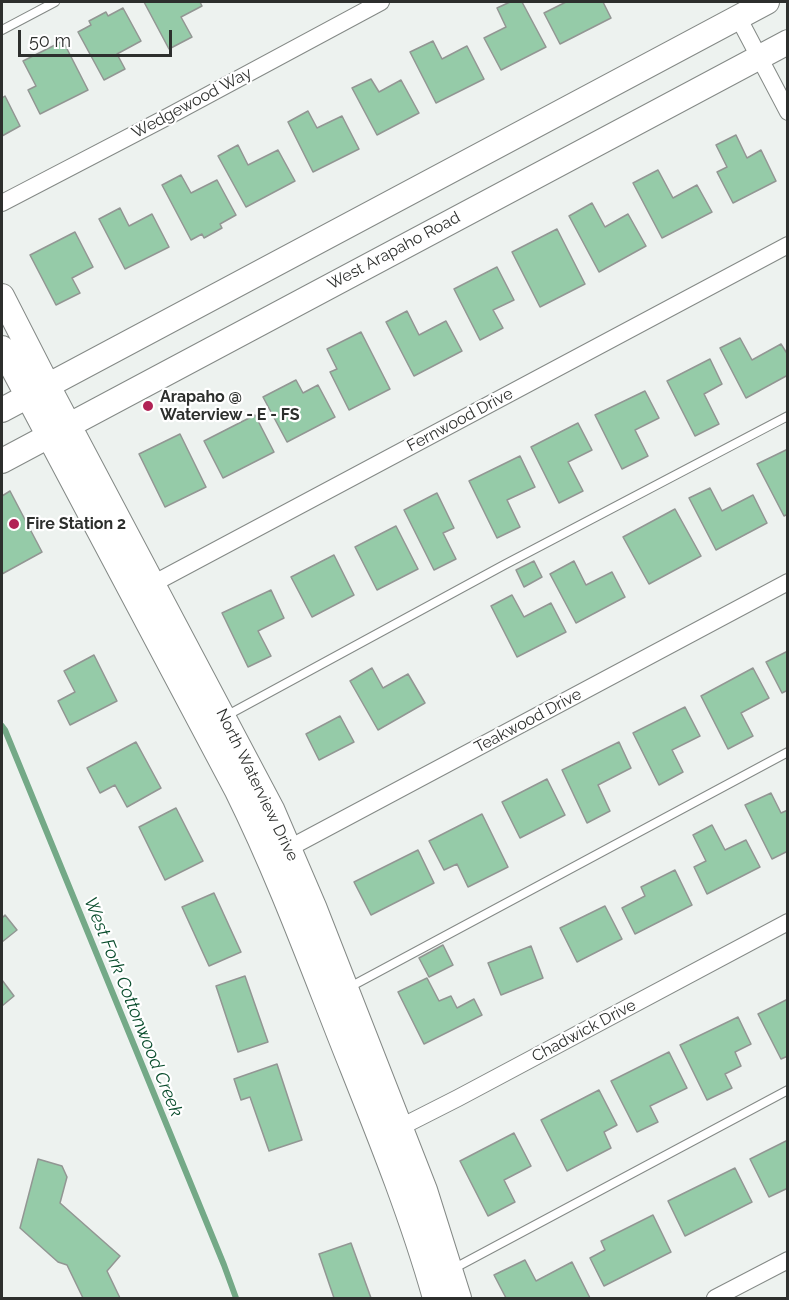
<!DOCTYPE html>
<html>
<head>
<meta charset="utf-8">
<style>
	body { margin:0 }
	#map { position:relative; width:789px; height:1300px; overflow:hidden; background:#edf2ef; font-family:Raleway,sans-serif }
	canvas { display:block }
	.frame { position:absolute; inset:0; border:3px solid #2d2f2d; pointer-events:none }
	.scale { position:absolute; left:18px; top:30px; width:154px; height:27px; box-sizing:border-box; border:3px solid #2d2f2d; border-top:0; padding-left:8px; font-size:18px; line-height:21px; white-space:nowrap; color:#2d2f2d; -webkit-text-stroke:4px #fff; paint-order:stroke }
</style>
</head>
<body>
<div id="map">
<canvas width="789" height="1300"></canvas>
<div class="frame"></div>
<div class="scale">50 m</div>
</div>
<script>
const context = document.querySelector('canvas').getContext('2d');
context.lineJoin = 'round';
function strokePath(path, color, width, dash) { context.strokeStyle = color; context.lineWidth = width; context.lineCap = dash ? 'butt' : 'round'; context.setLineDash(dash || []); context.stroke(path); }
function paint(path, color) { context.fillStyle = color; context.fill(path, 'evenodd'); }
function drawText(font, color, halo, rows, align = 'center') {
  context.font = font + ' Raleway,sans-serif'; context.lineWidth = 4.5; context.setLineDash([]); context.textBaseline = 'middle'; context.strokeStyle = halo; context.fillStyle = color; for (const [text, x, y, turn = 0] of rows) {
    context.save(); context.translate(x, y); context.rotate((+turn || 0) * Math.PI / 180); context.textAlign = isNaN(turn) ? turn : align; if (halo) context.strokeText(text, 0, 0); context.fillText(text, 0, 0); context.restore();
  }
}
strokePath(new Path2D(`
	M2,726L5,730L224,1265L236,1298`), '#74a987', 6);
const building = new Path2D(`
	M144,2H200L202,6L181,17L192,37L169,49Z
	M510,2H522L546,47L501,70L484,38L506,27L497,8Z
	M566,2H603L611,18L560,44L544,13Z
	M123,8L141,41L117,54L125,69L104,80L78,32L91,25L89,21L106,12L108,16Z
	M63,41L88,90L40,114L28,90L36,86L23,61Z
	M433,41L442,59L467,46L484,79L436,103L410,52Z
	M371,79L379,92L401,80L419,113L377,135L352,88Z
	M5,96L20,126L2,136V98Z
	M308,111L317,128L342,116L359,149L313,172L288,122Z
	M736,135L747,158L761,150L776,181L733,203L717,172L727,167L716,145Z
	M238,145L248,165L278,150L295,181L246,207L218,156Z
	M658,170L673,198L697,185L712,212L662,238L633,183Z
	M181,175L191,193L217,180L236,215L220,224L222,228L204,238L202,234L191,240L162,185Z
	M592,203L605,227L628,214L646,246L599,272L569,216Z
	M120,208L129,226L152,214L169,247L125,269L99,219Z
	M557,229L585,284L540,307L512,252Z
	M75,232L93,267L72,278L80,293L56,305L30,255Z
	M497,267L514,300L493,310L503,328L480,340L454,289Z
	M407,311L419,335L446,321L462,351L414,376L386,322Z
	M361,332L390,389L349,410L330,372L337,369L327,349Z
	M740,338L752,360L781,344L788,355V375L746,398L720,348Z
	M710,359L722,384L704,394L719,424L695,436L667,381Z
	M296,380L303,393L318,385L335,417L287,442L263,397Z
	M645,391L659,418L635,430L648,456L622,469L595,415Z
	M255,415L274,452L223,478L204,441Z
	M578,423L592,450L568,462L583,491L559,503L531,447Z
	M180,434L206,487L165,507L139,454Z
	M788,449V514L784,516L757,464Z
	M520,456L535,487L507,500L520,527L497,538L469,481Z
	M710,488L722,511L753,495L767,523L716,550L689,498Z
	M10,491L42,552L2,574V496Z
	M437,493L454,528L443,533L456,559L434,570L404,510Z
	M675,509L701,556L649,584L623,537Z
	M396,526L418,569L377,590L355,547Z
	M334,555L354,595L312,617L291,577Z
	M534,561L542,577L524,587L516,570Z
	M574,561L586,585L612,572L625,597L576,623L550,574Z
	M271,590L284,618L258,631L271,656L248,667L222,613Z
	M512,595L524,617L551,603L566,632L517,657L491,606Z
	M788,651V690L782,693L766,662Z
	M94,655L117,701L70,725L58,701L75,692L64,671Z
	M372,668L383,688L408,674L425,703L378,730L350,681Z
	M753,668L769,698L741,713L753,736L728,749L701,696Z
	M685,707L700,736L672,750L683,772L659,785L633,733Z
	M340,716L354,742L319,760L306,734Z
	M136,742L161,788L127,807L115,785L100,793L87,768Z
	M619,742L631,768L598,785L610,811L587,823L562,770Z
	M547,779L565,815L520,838L502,802Z
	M771,793L781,813L788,810V851L772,859L745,805Z
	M176,808L203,861L165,880L139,827Z
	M482,814L508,867L468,887L457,864L444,870L429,841Z
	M712,825L725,850L746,840L760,867L707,894L694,867L706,861L693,835Z
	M418,850L434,883L371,915L354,882Z
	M675,870L692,905L635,934L622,908L645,896L641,887Z
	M214,893L241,952L209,966L182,907Z
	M605,906L622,939L577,962L560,928Z
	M5,915L17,930L2,942V918Z
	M443,945L453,965L429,977L419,958Z
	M531,946L543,978L501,995L488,963Z
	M245,976L268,1042L238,1052L216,986Z
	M427,978L439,1001L451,996L457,1008L474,999L482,1015L424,1044L398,992Z
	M2,980L14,996L2,1006Z
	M788,999V1056L781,1059L758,1014Z
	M738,1017L751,1044L735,1052L741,1066L725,1074L732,1088L707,1100L680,1045Z
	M669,1052L687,1088L650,1106L658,1122L637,1132L611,1081Z
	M277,1064L302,1140L269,1151L250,1097L241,1100L234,1079Z
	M599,1090L617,1125L604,1132L611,1148L567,1171L541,1120Z
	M514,1133L531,1166L504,1180L515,1202L488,1216L460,1161Z
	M788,1140V1188L769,1197L750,1159Z
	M38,1159L62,1166L67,1177L60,1203L120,1256L107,1271L120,1298H83L67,1265L58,1262L20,1228Z
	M735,1168L752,1202L685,1236L668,1201Z
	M653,1215L671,1252L604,1286L590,1258L605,1250L601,1241Z
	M351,1243L371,1298H334L319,1254Z
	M525,1260L536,1281L572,1262L590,1298H506L494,1275Z`);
paint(building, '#95cba8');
strokePath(building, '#929693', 1.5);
const lane = new Path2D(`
	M2,30L55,2
	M224,717L504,565L788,416
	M348,988L788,752
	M451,1270L788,1090`);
const street = new Path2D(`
	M738,17L788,112
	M2,203L169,116L381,2
	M145,588L788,245
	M280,853L788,582
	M391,1132L458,1098L788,922
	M715,1298L788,1260`);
const secondary = new Path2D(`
	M2,296L48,386L272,809L315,909L425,1190L459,1298
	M2,348L237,791C278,874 310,961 344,1047C377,1130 411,1213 435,1298
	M2,410L767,2
	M2,461L788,42`);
strokePath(lane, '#848986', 10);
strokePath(street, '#848986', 18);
strokePath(secondary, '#848986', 26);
strokePath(lane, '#fff', 8);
strokePath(street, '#fff', 16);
strokePath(secondary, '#fff', 24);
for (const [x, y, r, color] of [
	[148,406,6,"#b12255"],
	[14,524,6,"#b12255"]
]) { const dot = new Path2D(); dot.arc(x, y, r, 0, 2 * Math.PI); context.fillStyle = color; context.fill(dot); strokePath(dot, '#fff', 2); }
drawText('16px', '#2d2f2d', '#fff', [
	["Wedgewood Way",192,103,-28],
	["West Arapaho Road",394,251,-28],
	["Fernwood Drive",460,420,-28],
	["Teakwood Drive",528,721,-28],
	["North Waterview Drive",257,785,64],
	["Chadwick Drive",584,1031,-28]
]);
drawText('bold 16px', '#2d2f2d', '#fff', [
	["Arapaho @",160,397],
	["Waterview - E - FS",160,415],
	["Fire Station 2",26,524]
], 'left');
drawText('italic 18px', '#0a4d2d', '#fff', [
	["West Fork Cottonwood Creek",133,1007,68]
]);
</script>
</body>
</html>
